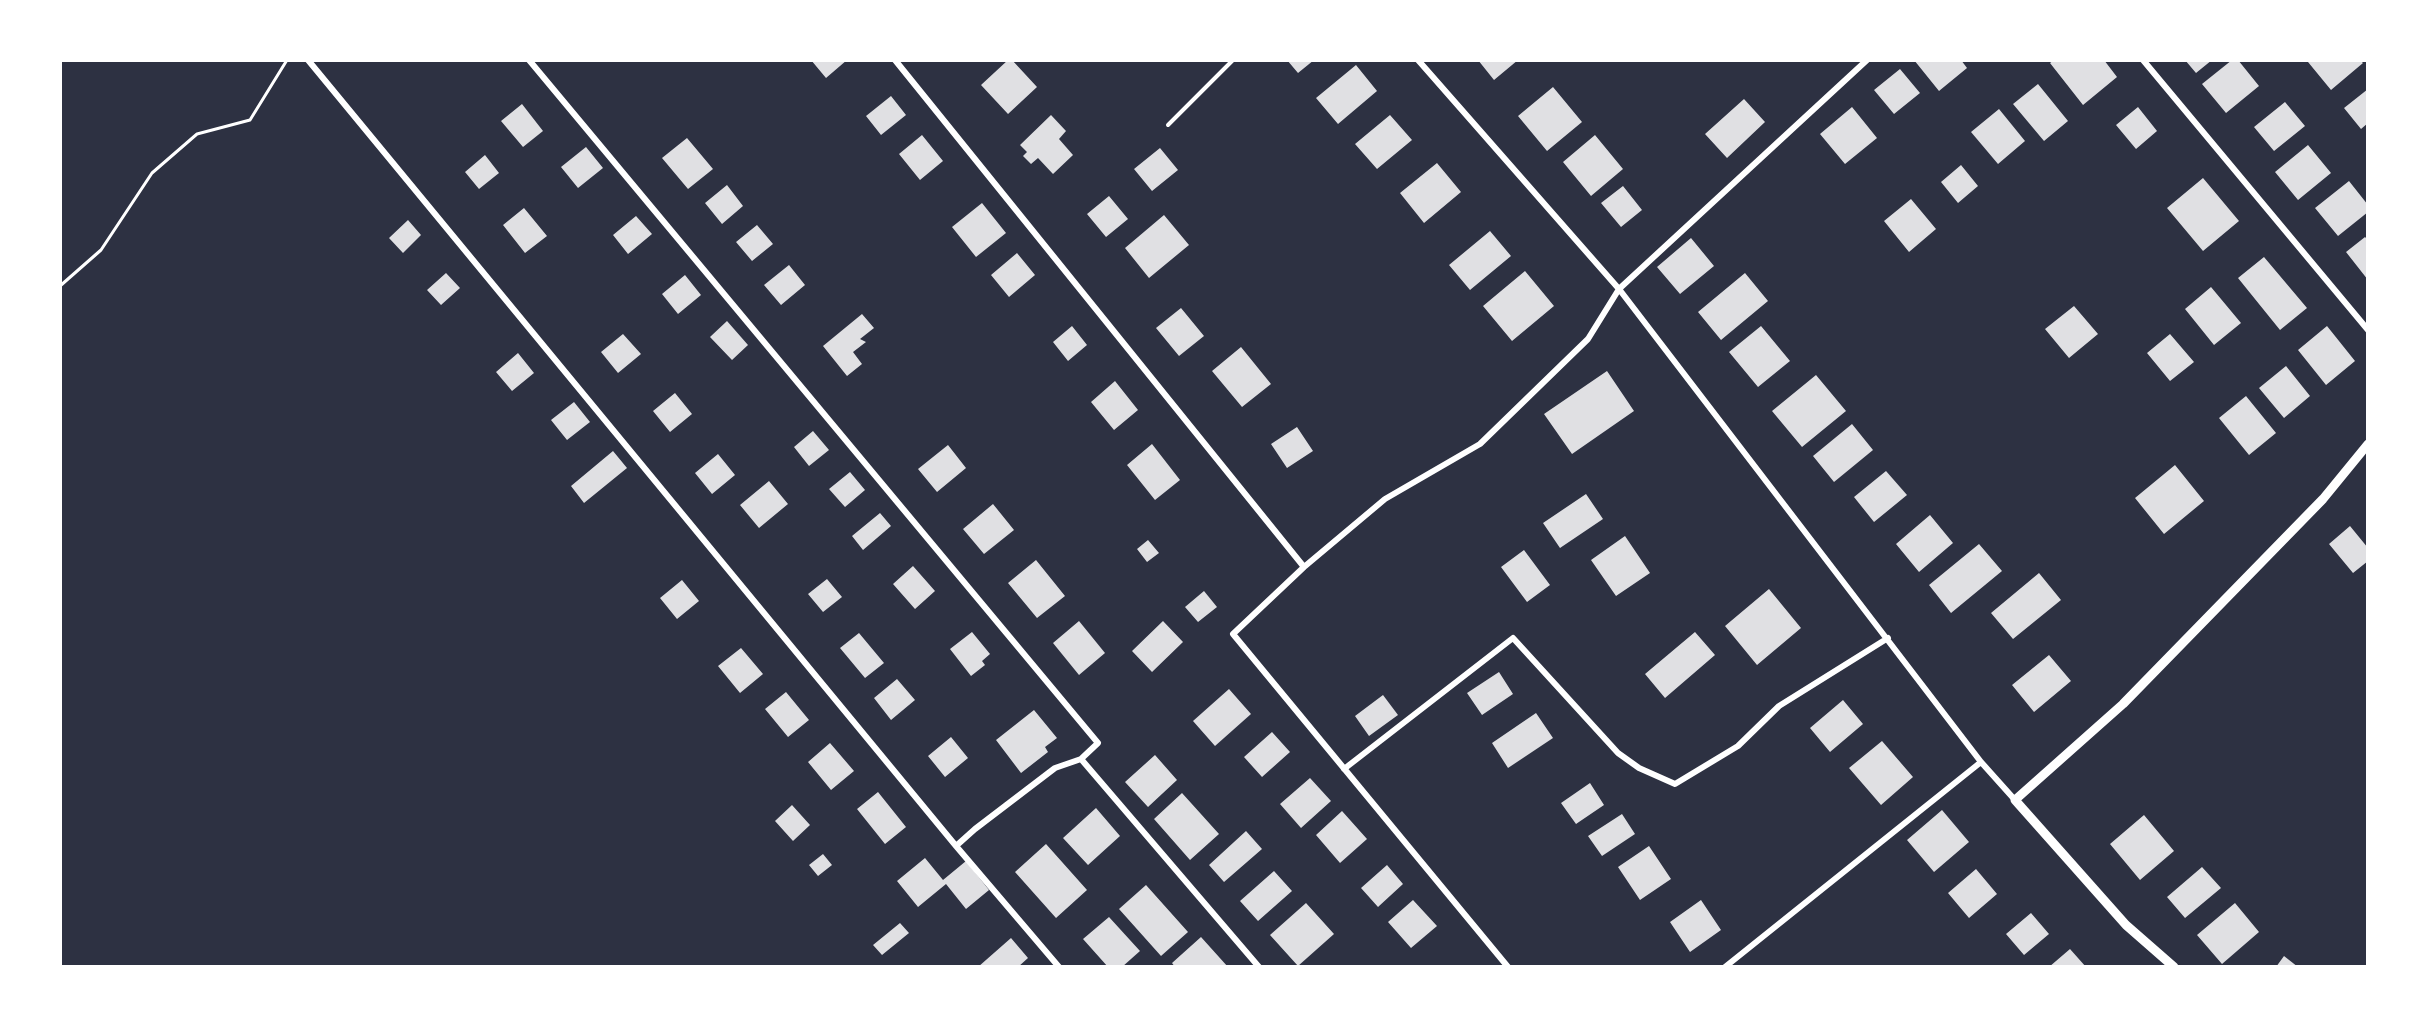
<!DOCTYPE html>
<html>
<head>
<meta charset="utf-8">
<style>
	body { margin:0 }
	#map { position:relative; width:2428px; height:1027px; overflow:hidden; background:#2d3142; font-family:"Alegreya Sans",sans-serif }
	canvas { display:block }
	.frame { position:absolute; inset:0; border:62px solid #fff; pointer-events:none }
</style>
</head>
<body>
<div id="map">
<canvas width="2428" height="1027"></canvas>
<div class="frame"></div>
</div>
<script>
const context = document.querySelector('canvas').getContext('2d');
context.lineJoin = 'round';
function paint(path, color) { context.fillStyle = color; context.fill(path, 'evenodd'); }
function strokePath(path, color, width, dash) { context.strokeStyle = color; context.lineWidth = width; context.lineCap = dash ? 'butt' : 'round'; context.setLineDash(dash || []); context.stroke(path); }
paint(new Path2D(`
	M811,60H847L826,78Z
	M1008,60H1012L1037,87L1008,114L981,85Z
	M1287,60H1314L1298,73Z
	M1478,60H1518L1494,80Z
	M1914,60H1961L1967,68L1939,91Z
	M2054,60H2104L2117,77L2083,105L2050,63Z
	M2185,60H2212L2196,73Z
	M2232,60H2238L2259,86L2226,113L2202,84Z
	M2310,60H2360L2363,63L2331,90L2308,62Z
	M1356,65L1377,91L1338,124L1316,98Z
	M1900,69L1920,93L1894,114L1874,90Z
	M2038,84L2068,121L2044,141L2013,104Z
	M1553,87L1582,122L1547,151L1518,116Z
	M2368,89V123L2361,129L2344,108Z
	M891,96L906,115L881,135L866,116Z
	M1744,99L1765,122L1727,158L1705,134Z
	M2285,102L2305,126L2274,151L2254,127Z
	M522,104L543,131L523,147L501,121Z
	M1852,107L1877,138L1845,164L1820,134Z
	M2138,107L2157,131L2136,149L2116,125Z
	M1999,109L2025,141L1998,164L1971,132Z
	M1051,115L1066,131L1059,139L1073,155L1053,174L1038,158L1031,164L1023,156L1027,152L1020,145Z
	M1390,115L1412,140L1377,169L1355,144Z
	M922,135L943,161L920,180L899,154Z
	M1595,135L1623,169L1591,196L1563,162Z
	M687,138L713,169L688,189L662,158Z
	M2308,145L2331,173L2298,200L2275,172Z
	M586,147L603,168L578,188L561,167Z
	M1160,148L1178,170L1152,191L1134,169Z
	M485,155L499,173L479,189L465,172Z
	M1437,163L1461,192L1424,223L1400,193Z
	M1961,165L1978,186L1958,203L1941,182Z
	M2203,178L2239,221L2203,251L2167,208Z
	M2349,181L2368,205V212L2338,236L2315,208Z
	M727,185L743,206L722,224L705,203Z
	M1623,186L1642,210L1621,227L1601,203Z
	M1109,196L1128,219L1106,237L1087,214Z
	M1911,199L1936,229L1909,252L1884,221Z
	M982,203L1006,233L976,257L952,227Z
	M524,208L547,236L525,253L503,225Z
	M1164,215L1189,245L1149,278L1125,248Z
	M636,216L652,234L628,254L613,235Z
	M408,220L421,235L403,253L389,238Z
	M757,225L773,244L752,261L736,242Z
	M1490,231L1511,256L1470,290L1449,265Z
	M2365,237L2368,240V280L2346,252Z
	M1691,238L1714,266L1680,294L1657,267Z
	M1017,253L1035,275L1009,297L991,275Z
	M2264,257L2307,308L2280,330L2238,278Z
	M789,265L805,285L781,305L764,285Z
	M1525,271L1554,306L1512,341L1483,306Z
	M446,273L460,288L441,305L427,290Z
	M1745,273L1768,301L1721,340L1698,312Z
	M685,275L701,295L678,314L662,294Z
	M2211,287L2241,323L2214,345L2185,309Z
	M2074,306L2098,334L2069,358L2045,329Z
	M1181,308L1204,336L1179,356L1156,328Z
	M862,314L874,328L860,339L866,342L853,352L862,364L847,376L823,346Z
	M727,321L748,345L732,360L710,337Z
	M1072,326L1087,345L1068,361L1053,342Z
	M1761,326L1790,361L1758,387L1729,352Z
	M2327,326L2355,361L2326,385L2298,350Z
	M623,334L641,354L618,373L601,352Z
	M2170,334L2194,362L2170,381L2147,353Z
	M1241,347L1271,384L1242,407L1212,371Z
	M518,353L534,373L512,391L496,372Z
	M2286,366L2310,396L2284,418L2259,388Z
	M1607,371L1634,411L1572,454L1544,414Z
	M1816,375L1846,411L1802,447L1772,411Z
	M1115,381L1138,410L1114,430L1091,402Z
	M675,393L692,414L670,432L653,411Z
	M2246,396L2276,433L2249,455L2219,418Z
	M574,402L590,422L567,440L551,420Z
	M1852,424L1873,450L1834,482L1813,456Z
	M1297,427L1313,451L1287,468L1271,444Z
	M813,431L829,450L809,466L794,447Z
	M1152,444L1180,480L1155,500L1127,465Z
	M948,445L966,468L937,492L918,469Z
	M613,451L627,468L584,503L571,486Z
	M718,454L735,475L712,494L695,473Z
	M2175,465L2204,501L2164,534L2135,498Z
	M1886,471L1907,495L1874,522L1854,497Z
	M850,472L865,490L845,507L829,489Z
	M769,481L788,504L759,528L740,505Z
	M1586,494L1603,519L1560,548L1543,523Z
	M993,504L1014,530L984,554L963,529Z
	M880,513L891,526L863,550L852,536Z
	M1930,515L1953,543L1919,572L1896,544Z
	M2350,526L2368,548V561L2353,573L2329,544Z
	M1625,536L1650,573L1616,596L1591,560Z
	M1148,540L1159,553L1147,562L1137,549Z
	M1979,544L2002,571L1951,613L1929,585Z
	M1524,550L1550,585L1527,602L1501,567Z
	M1036,560L1065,596L1037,618L1008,583Z
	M913,566L935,591L915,609L893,584Z
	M2039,573L2061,600L2013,639L1991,613Z
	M827,579L842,597L823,612L808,594Z
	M682,580L699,601L677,619L660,598Z
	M1769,589L1801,628L1757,665L1725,626Z
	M1204,591L1217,607L1198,622L1185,607Z
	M1079,621L1105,653L1079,675L1053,643Z
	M1163,621L1183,642L1152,672L1132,651Z
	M972,632L990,654L982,661L985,665L971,676L950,649Z
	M1695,632L1715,655L1665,698L1645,674Z
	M859,633L884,663L865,678L840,648Z
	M741,648L763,674L740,693L718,666Z
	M2049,655L2071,681L2034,712L2012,685Z
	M1499,672L1513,694L1482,715L1467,693Z
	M897,679L915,700L891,720L874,698Z
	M1229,689L1251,714L1215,746L1193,721Z
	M786,692L809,720L788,737L765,709Z
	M1383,695L1398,715L1369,736L1355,716Z
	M1843,700L1863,724L1830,752L1810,728Z
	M1034,710L1057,738L1045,747L1048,752L1021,773L996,740Z
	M1536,713L1553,738L1508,768L1492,743Z
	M1272,732L1290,752L1262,777L1244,757Z
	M951,737L968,758L945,777L928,756Z
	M1882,741L1913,777L1881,805L1849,768Z
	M830,743L854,771L831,790L808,762Z
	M1155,755L1177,780L1148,807L1125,782Z
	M1310,778L1331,801L1301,828L1280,804Z
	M1590,783L1604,805L1576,824L1561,803Z
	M878,792L906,827L885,844L857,809Z
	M1182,793L1219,834L1190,860L1154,819Z
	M792,805L810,825L793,841L775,821Z
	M1096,808L1120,836L1088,865L1063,838Z
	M1942,810L1969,842L1934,872L1907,840Z
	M1342,811L1367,839L1340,863L1316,835Z
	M1622,814L1635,834L1602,856L1588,836Z
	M2144,815L2174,851L2140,880L2110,844Z
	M1246,831L1262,849L1224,882L1209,865Z
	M1046,844L1087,890L1056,918L1015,872Z
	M1649,846L1671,879L1640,900L1618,867Z
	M823,854L832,865L818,876L809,865Z
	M925,858L943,880L966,861L989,890L966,909L946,884L918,907L897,881Z
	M1387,865L1403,884L1378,907L1361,888Z
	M2202,867L2221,888L2185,918L2167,897Z
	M1976,869L1997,894L1969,918L1948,893Z
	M1274,871L1292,891L1258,921L1240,901Z
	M1146,885L1188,932L1161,956L1119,909Z
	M1413,900L1437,926L1411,948L1388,922Z
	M1701,900L1721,930L1690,952L1670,922Z
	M1306,903L1334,934L1298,966L1270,935Z
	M2235,903L2259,932L2222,964L2197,935Z
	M2031,913L2049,934L2024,955L2006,934Z
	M1109,917L1140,951L1122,967H1108L1083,939Z
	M900,923L909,933L882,955L873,945Z
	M1201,937L1228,967H1175L1172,963Z
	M1011,938L1028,958L1018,967H978Z
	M2070,949L2086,967H2049Z
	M2284,956L2298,967H2276Z`), '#e0e0e3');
strokePath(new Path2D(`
	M60,286L101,250L152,173L197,134L250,120L287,60`), '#fff', 3);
strokePath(new Path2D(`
	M1168,125L1233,60`), '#fff', 4);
strokePath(new Path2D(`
	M308,60L956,846L1059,967
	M529,60L1098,743L1081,759L1055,768L975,829L956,846
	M895,60L1304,567
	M1418,60L1619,289L1981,762L2015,800
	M2143,60L2368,330
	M1081,759L1259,967
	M1344,769L1513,638L1618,753L1639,768L1675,784L1738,746L1779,706L1888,638
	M1508,967L1233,634L1304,567L1385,499L1480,444L1588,339L1619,289L1867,60
	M1725,967L1981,762`), '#fff', 6);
strokePath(new Path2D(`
	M2174,967L2126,925L2015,800L2123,704L2323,499L2368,444`), '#fff', 9);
</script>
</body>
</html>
